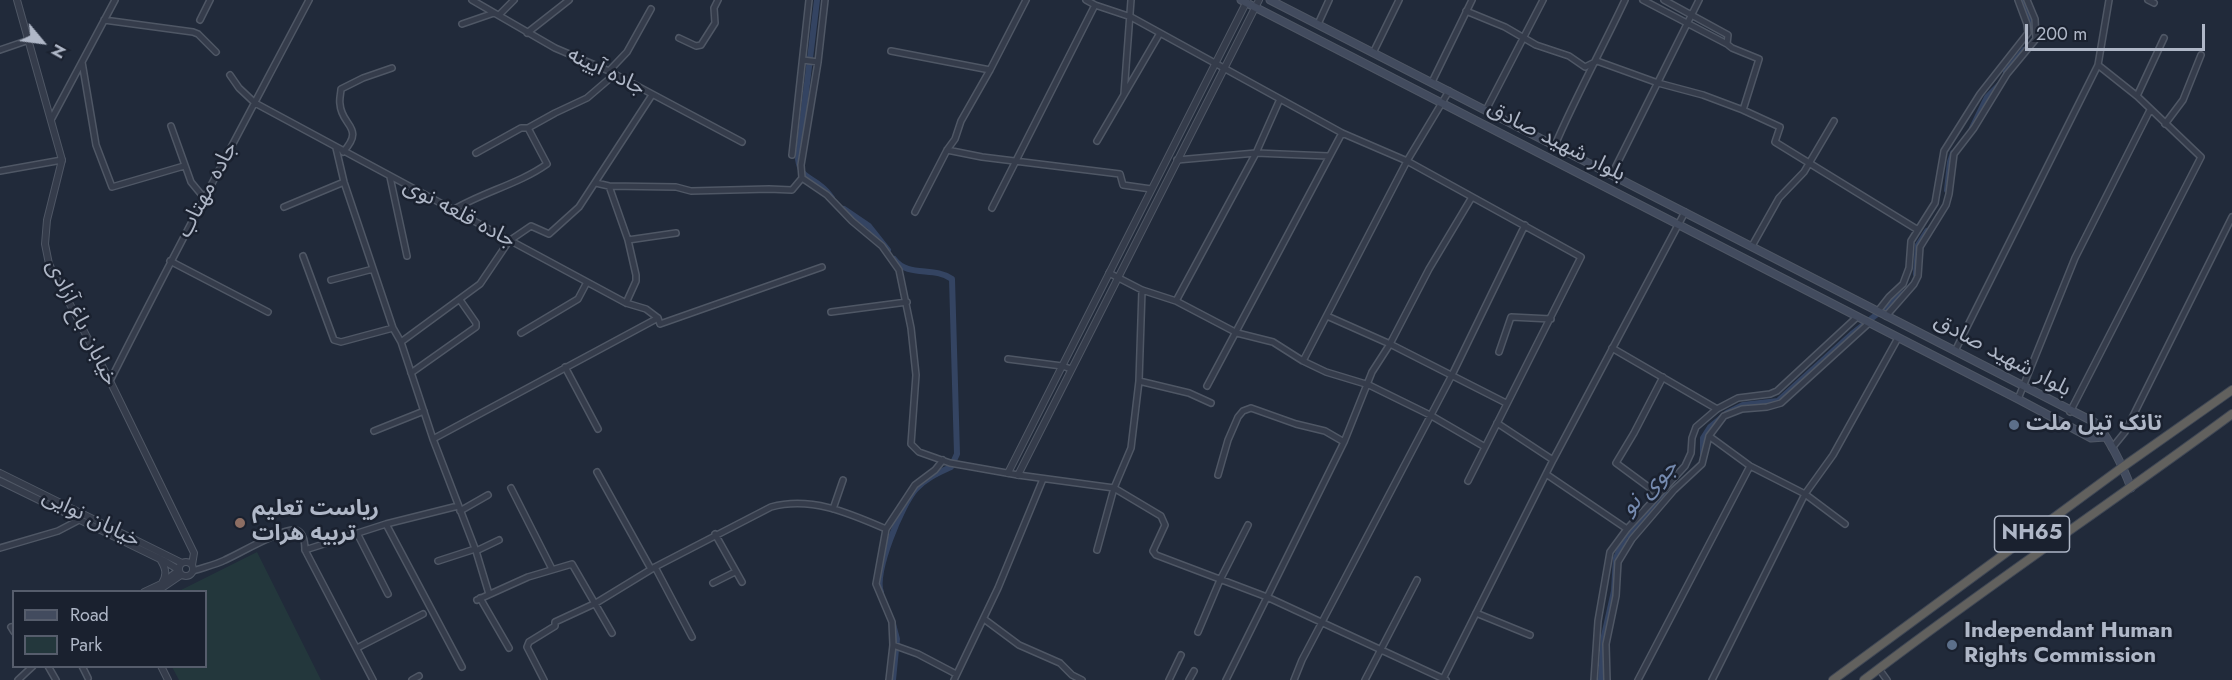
<!DOCTYPE html>
<html>
<head>
<meta charset="utf-8">
<style>
	body { margin:0 }
	#map { position:relative; width:2232px; height:680px; overflow:hidden; background:#212a3a; font-family:Jost,sans-serif }
	canvas { display:block }
	.legend { position:absolute; left:12px; top:590px; width:195px; height:78px; box-sizing:border-box; background:#1a212f; border:2px solid #565d6c; margin:0; padding:8px 10px; list-style:none; font-size:18px; color:#afb7c7 }
	.legend li { display:flex; align-items:center; gap:12px; height:30px }
	.legend b { width:30px; border:2px solid #565d6c }
	.north { position:absolute; left:12px; top:12px; width:60px; height:60px; -webkit-text-stroke:4px #1a212f; paint-order:stroke; rotate:119deg; font-size:16px; font-weight:700; line-height:24px; text-align:center; color:#afb7c7 }
	.north::after { content:''; display:block; margin:auto; width:21px; height:27px; background:#afb7c7; clip-path:polygon(50% 0,100% 100%,50% 72%,0 100%) }
	.scale { position:absolute; left:2025px; top:24px; width:180px; height:27px; box-sizing:border-box; border:3px solid #afb7c7; border-top:0; padding-left:8px; font-size:18px; line-height:21px; white-space:nowrap; color:#afb7c7; -webkit-text-stroke:4px #1a212f; paint-order:stroke }
</style>
</head>
<body>
<div id="map">
<canvas width="2232" height="680"></canvas>
<ul class="legend">
<li><b style="height:8px;background:#424b5e"></b>Road</li>
<li><b style="height:16px;background:#23373c"></b>Park</li>
</ul>
<div class="north">N</div>
<div class="scale">200 m</div>
</div>
<script>
const context = document.querySelector('canvas').getContext('2d');
context.lineJoin = 'round';
function paint(path, color) { context.fillStyle = color; context.fill(path, 'evenodd'); }
function strokePath(path, color, width, dash) { context.strokeStyle = color; context.lineWidth = width; context.lineCap = dash ? 'butt' : 'round'; context.setLineDash(dash || []); context.stroke(path); }
function drawText(font, color, halo, rows, align = 'center') {
  context.font = font + ' Jost,"Noto Sans Arabic",sans-serif'; context.lineWidth = 5; context.setLineDash([]); context.textBaseline = 'middle'; context.strokeStyle = halo; context.fillStyle = color; for (const [text, x, y, turn = 0] of rows) {
    context.save(); context.translate(x, y); context.rotate((+turn || 0) * Math.PI / 180); context.textAlign = isNaN(turn) ? turn : align; if (halo) context.strokeText(text, 0, 0); context.fillText(text, 0, 0); context.restore();
  }
}
paint(new Path2D(`
	M257,552L321,680H179L172,667L206,666V592L179,591Z`), '#23373c');
strokePath(new Path2D(`
	M817,0L798,159C801,179 809,175 822,187C826,190 829,194 832,198
	M2023,0L2036,36
	M2006,72L2024,50
	M1972,128L1987,97L2000,84
	M1947,190L1950,162L1953,153
	M844,209L869,226L888,250
	M1916,274L1918,245L1927,231
	M1703,455V438L1710,427L1727,413L1743,405L1778,401L1853,333L1904,293
	M881,592C873,574 902,504 916,489C926,478 938,473 951,467L957,454L952,279C934,266 908,278 894,259
	M893,680L897,639L893,624
	M1601,680L1604,636L1614,591L1616,558L1625,537L1667,495`), '#344462', 6);
const minor = new Path2D(`
	M472,0L555,48L609,71L742,142
	M1086,0L1095,5L1131,17L1342,133L1407,161L1581,257L1468,481
	M1643,0L1727,44L1732,48L1759,59L1743,110
	M1664,0L1728,35L1727,44
	M2148,0L2154,3
	M1466,11L1505,27L1536,45L1569,56L1585,67L1597,61L1658,83L1703,95L1743,110L1780,127L1775,142L1918,230
	M499,15L514,0
	M104,20L193,32L198,34L216,52
	M200,20L210,0
	M462,24L494,13
	M1318,24L1329,0
	M527,33L569,0
	M679,38L696,46L701,45L715,23L714,8L718,0
	M0,50L29,40
	M891,51L990,70
	M1373,53L1399,0
	M803,60L818,62
	M82,62L96,145L112,187L184,166
	M609,71L627,52L651,9
	M230,75L239,88L255,103L626,303L646,309L658,318L660,324L822,267
	M1432,82L1472,0
	M1124,94L1131,0
	M2137,96L2164,38
	M1486,110L1543,0
	M52,118L115,0
	M2165,124L2183,100L2201,55
	M171,126L191,182L205,199
	M528,128L555,113L587,98L615,74
	M1097,141L1160,33
	M1555,145C1576,96 1602,49 1625,0
	M336,148L344,182L393,328L401,342L433,439L476,551L489,594
	M947,150L982,157L1120,174L1123,185L1151,189
	M343,152C366,127 341,126 340,104C339,99 341,93 341,89L363,78L392,68
	M792,155L809,0
	M1177,160L1256,153L1328,156
	M0,171L62,160
	M1612,174L1699,0
	M390,177L407,256
	M802,178L827,195L852,221L882,246L899,270L911,328L916,375L911,444L919,452L950,463L1018,475L1114,488L1161,516L1165,525L1153,551L1156,555L1267,597L1446,680
	M596,183L609,186L676,187L691,191L769,189L792,190L802,178L801,165L818,62L825,0
	M609,186L628,240L636,275V281L626,303
	M284,207L344,182
	M992,208L1095,5
	M453,210C483,192 519,184 547,164L528,128H521L476,153
	M915,212L947,150L955,139L961,121L990,70L1026,0
	M628,240L676,233
	M1752,246L1779,198L1804,172L1834,121
	M303,256L334,340L341,342L393,328
	M170,261L268,312
	M1109,273L1142,290L1176,301L1237,333L1273,342L1303,361L1326,372L1369,385L1430,415L1485,447
	M331,280L373,269
	M1176,301L1256,153L1280,99
	M1878,311L1889,297L1903,284L1909,268L1911,241L1935,203L1944,151L1980,94L2028,33L2027,24L2018,0
	M831,312L907,302
	M1327,316L1390,344L1506,403
	M1886,316L1914,284L1918,276L1920,247L1946,205L1949,194L1954,154L1974,128L2007,74L2036,39L2035,19L2027,0
	M521,333L578,299L587,282
	M401,342L480,284L509,241L531,226L549,234L579,207L652,95
	M1612,348L1717,409
	M1955,351L2098,65L2109,0
	M1499,352L1511,317L1551,319
	M1008,359L1062,366L1071,369
	M1303,361L1407,161L1449,91
	M565,367L598,429
	M411,373L476,327V323L460,300
	M110,381C174,253 242,127 309,0
	M1139,381L1189,393L1211,403
	M1207,386L1342,133
	M2018,399L2075,258L2150,110
	M2070,412L2201,157L2137,96L2098,65
	M1497,423L1553,460
	M374,431L424,411
	M1709,436L1750,466L1805,494L1845,524
	M433,439L658,318
	M2112,448L2125,432L2232,217
	M597,472L651,569
	M1546,474L1627,529
	M1218,475L1228,440L1238,417L1243,411L1251,408L1296,424L1325,431L1344,442
	M511,488L552,569
	M1658,494L1616,463L1634,433L1663,377
	M833,509L843,480
	M460,511L488,495
	M386,524L462,667
	M357,533L388,594
	M715,534L742,582
	M0,548L58,531L79,520
	M305,550L373,680
	M1097,550L1114,488L1131,448L1139,381L1142,290
	M476,551L499,540
	M438,561L475,549
	M655,567L692,637
	M193,571C204,567 215,565 225,560C239,554 284,527 296,530C304,533 305,543 305,550L386,524L458,506
	M713,583L735,572
	M480,598L509,648
	M477,600L528,577L572,564L612,633
	M1476,613L1530,635
	M984,619L1019,645L1060,663L1072,675L1082,680
	M11,627L14,632
	M1198,632L1220,580L1248,525
	M893,645L918,654L956,674
	M357,648L423,614
	M48,666L56,680
	M82,666L88,678
	M1879,669L1887,680
	M1443,679L1553,460L1685,212
	M18,680L33,666
	M412,680L419,676
	M544,680L527,647L529,642L555,626V622L596,603L655,567L771,507C811,496 849,513 886,529
	M889,680L893,645L892,622L876,584L886,529L915,485L935,470L943,460
	M954,680L998,588L1043,479
	M1169,680L1181,655
	M1189,680L1194,671
	M1226,680L1344,442L1372,372L1390,344L1429,269L1472,197
	M1294,680L1302,660L1452,375L1525,225
	M1365,680L1417,580
	M1594,680L1598,621L1610,552L1627,529L1685,466L1691,453L1692,438L1696,427L1717,409L1738,398L1770,394L1777,391L1857,317
	M1607,680L1606,644L1616,596L1618,562L1632,539L1674,490L1702,464L1709,436L1724,416L1742,409L1767,407L1781,403L1869,323
	M1638,680L1750,466
	M1712,680L1805,494L1833,455L1898,338`);
const tertiary = new Path2D(`
	M17,0L62,160L47,220L45,244L49,264L110,381L194,553L192,565
	M0,473L182,563
	M1008,473L1247,1
	M1018,475L1259,0
	M0,481L166,562L179,570L161,584L144,592
	M160,559C165,567 168,574 162,583
	M179 569a7 7 0 1 1 14 0a7 7 0 1 1-14 0Z
	M156,592L181,575
	M161,666L168,680`);
const secondary = new Path2D(`
	M1241,0L2018,399L2091,438L2105,437
	M1270,0L2094,422C2107,433 2125,471 2131,488`);
const trunk = new Path2D(`
	M1833,680L2124,466L2232,390
	M1864,680C1984,588 2110,504 2232,414`);
strokePath(minor, '#4f5765', 8);
strokePath(tertiary, '#4f5765', 8);
strokePath(secondary, '#4f5765', 9);
strokePath(trunk, '#3f4755', 10);
strokePath(minor, '#353c4b', 5);
strokePath(tertiary, '#353c4b', 6);
strokePath(secondary, '#424b5e', 7);
strokePath(trunk, '#62615e', 8);
for (const [x, y, r, color] of [
	[2014,425,6,"#5c6f8a"],
	[240,523,6,"#8d6e63"],
	[1952,645,6,"#5c6f8a"]
]) { const dot = new Path2D(); dot.arc(x, y, r, 0, 2 * Math.PI); context.fillStyle = color; context.fill(dot); strokePath(dot, '#1a212f', 2); }
for (const [x, y, w] of [
	[2032,534,75]
]) { const box = new Path2D(); box.roundRect(x - w / 2, y - 18, w, 36, 4.5); context.fillStyle = '#1a212f'; context.fill(box); strokePath(box, '#afb7c7', 1.5); }
drawText('bold 21px', '#afb7c7', null, [
	["NH65",2032,534]
]);
drawText('22px', '#afb7c7', '#1a212f', [
	["جاده آیینه",606,72,26],
	["بلوار شهید صادق",1556,142,27],
	["جاده مهتاب",208,190,-62],
	["جاده قلعه نوی",459,214,28],
	["خیابان باغ آزادی",81,323,64],
	["بلوار شهید صادق",2002,356,28],
	["خیابان نوایی",91,519,26]
]);
drawText('bold 22px', '#afb7c7', '#1a212f', [
	["تانک تیل ملت",2026,425],
	["ریاست تعلیم",252,510],
	["تربیه هرات",252,535],
	["Independant Human",1964,632],
	["Rights Commission",1964,657]
], 'left');
drawText('italic 24px', '#768bb0', '#1a212f', [
	["جوی نو",1650,488,-44]
]);
</script>
</body>
</html>
